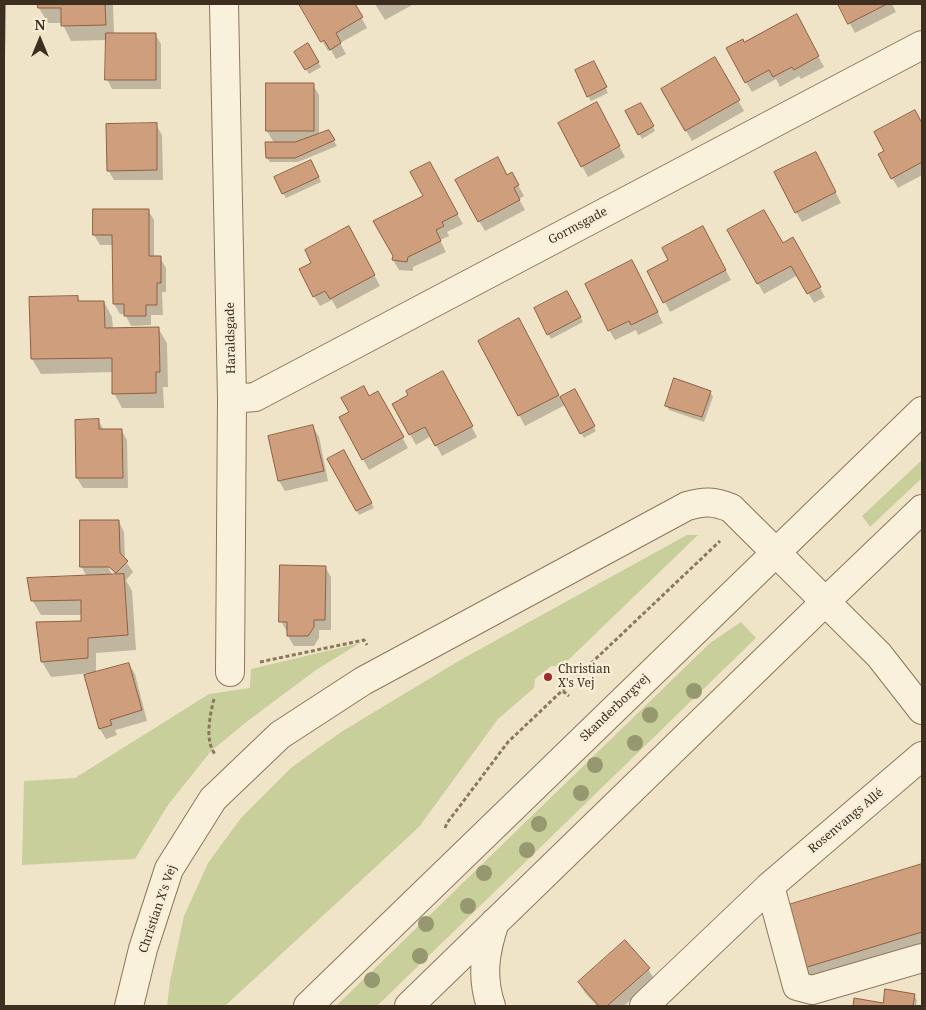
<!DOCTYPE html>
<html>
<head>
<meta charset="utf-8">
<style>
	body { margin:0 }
	#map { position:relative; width:926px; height:1010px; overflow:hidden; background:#f0e4c8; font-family:"Noto Serif",serif }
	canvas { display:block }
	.frame { position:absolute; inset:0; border:5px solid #3d2e20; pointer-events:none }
	.north { position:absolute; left:15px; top:15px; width:50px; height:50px; -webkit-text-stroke:4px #f7eed8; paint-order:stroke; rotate:0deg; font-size:14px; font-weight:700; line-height:20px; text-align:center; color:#3d2e20 }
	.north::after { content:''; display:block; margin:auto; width:18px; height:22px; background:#3d2e20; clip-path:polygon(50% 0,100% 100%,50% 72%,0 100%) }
</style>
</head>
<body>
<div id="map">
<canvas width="926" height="1010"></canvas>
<div class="frame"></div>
<div class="north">N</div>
</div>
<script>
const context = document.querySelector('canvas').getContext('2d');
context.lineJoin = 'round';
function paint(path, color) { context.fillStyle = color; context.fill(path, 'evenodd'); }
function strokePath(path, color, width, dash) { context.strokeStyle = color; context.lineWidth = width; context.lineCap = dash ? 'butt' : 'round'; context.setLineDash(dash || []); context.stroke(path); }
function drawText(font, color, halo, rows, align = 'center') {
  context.font = font + ' "Noto Serif",serif'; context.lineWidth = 5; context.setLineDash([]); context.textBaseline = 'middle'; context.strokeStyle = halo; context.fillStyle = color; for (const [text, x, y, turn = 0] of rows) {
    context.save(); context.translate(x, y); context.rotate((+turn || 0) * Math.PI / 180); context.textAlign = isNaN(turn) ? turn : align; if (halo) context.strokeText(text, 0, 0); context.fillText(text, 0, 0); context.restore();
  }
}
paint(new Path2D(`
	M922,460V478L870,527L862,516Z
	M687,535H698L562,666H551L535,679L534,688L498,719L419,827L225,1006H167L170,981L184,916L208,863L241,818L292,767L341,732L462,659Z
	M741,622L756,638L377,1006H336L710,643Z
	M360,643L316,670L249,720L211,751L168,805L135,859L22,865L24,781L75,778L209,694L250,688L251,669Z`), '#c9cf9b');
paint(new Path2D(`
	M39,4H113L114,34H155L161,44V89H112L107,79V40L71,41L62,23H48L39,8Z
	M301,4H354L367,28L340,43L346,54L336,59L331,50L328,51Z
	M375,4H414L385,20Z
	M839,4H892L896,12L855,33Z
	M796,16L824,67L801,79L799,76L780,87L776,79L752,92L746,82L744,43Z
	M308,45L321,67L309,74L295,52Z
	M715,59L744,111L692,141L662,89Z
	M596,67L608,93L591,101L588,96Z
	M313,85L319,95V135L329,132L337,146L298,162H270L267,158L274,143L267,131Z
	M641,104L655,131L642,139L627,112Z
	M915,112L922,125V175L898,188L892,178L886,151Z
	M602,114L625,157L588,177L559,123Z
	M156,125L162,135L163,180H114L108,170Z
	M821,163L841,203L802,222L796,212Z
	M429,164L463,224L447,232L449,236L440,240L446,252L413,267V271L399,270L393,260L394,256L424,196Z
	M314,166L321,182L286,198L283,193Z
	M512,174L524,196L519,199L525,210L485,231L479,221L507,176Z
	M94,210H148L154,220V258H160L166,268V292H162L163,315H151V325L131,326L125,314H120L114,304L113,245H100L94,235Z
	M729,231L782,245L793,239L825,297L814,303L798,275L764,294Z
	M354,237L380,286L337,309L332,300L320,306L314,296Z
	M708,237L731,280L670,312L665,302Z
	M638,272L663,323L638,335L636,330L615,340L609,330Z
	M567,292L583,322L551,339L535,309Z
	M77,297L81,303L104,302L112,317L113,329L158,328L167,343L168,387H163L164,408H122L114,393L113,372L41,374L32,359L31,298Z
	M524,330L560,398L574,391L596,431L584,438L565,405L525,426L480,341Z
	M449,383L477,437L442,456L431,436L416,445L410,434V396Z
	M710,392L713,397L704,422L669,410L666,405Z
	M378,393L408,448L369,470L340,418Z
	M98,420L104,430H121L127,440L128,488H83L77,478Z
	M313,427L319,437L328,481L285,491L279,481Z
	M343,452L374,508L359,515L329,460Z
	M119,522L124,532L125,560L133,572L126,580L132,591L136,650L96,653V673L129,664L135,674L147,721L115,730L117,735L106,739L100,729L90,673L51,677L42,662L82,622V615H41L32,600L87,577L81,566ZM107,560L116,576H113L105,562Z
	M325,567L331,577V630H319V638L314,646H294L288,636V632H287L281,621Z
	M922,865V954L816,987L805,968L787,907Z
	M648,969L654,979L624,1006H597L585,993L579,983Z
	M914,995L917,1000L916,1006H854L855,1000L884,1004Z`), '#0003');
const building = new Path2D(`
	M38,4H105L106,25L61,26V8H38Z
	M299,4H355L363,17L336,33L341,43L330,50L324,40L321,42Z
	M838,4H887L848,24Z
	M797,14L819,56L794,70L792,67L773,77L769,70L745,83L726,48L743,39L744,42Z
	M106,33H156V80H105Z
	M308,43L319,62L305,70L294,52Z
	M715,57L740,100L685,131L661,89Z
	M594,61L607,87L587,97L575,70Z
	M266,83H314V131H266Z
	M597,102L620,146L581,167L558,123Z
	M641,103L654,126L638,135L625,111Z
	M915,110L922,123V162L891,179L878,154L884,151L874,132Z
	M157,123V170L107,171L106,124Z
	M329,130L335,140L295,158H266L265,142H295Z
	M816,152L836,192L795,213L774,172Z
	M498,157L507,175L512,172L519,185L514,188L520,200L478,222L455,180Z
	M311,160L319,177L282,194L274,177Z
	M430,162L458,214L442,222L444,226L436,230L441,241L408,257L407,262L392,260L393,256L373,221L423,196L410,172Z
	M93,209H149V256H161V283H157V305H146V316H124V304H113L112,235H93Z
	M764,210L783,243L793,237L821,287L807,294L791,266L757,284L727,230Z
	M349,226L375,275L330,299L325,291L313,297L299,269L311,263L305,250Z
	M703,226L726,270L663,303L647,271L668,260L662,248Z
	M632,260L658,312L631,325L629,321L608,331L585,284Z
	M567,291L581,317L547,335L534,308Z
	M78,296V301H104L105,328L159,327L160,372H156V393L112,394V358L31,359L29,297Z
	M519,318L559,395L518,416L478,341Z
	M443,371L473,426L435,446L425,427L409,435L392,404L408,395L406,391Z
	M674,378L711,391L702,417L665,406Z
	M364,386L369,396L378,391L404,437L362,460L339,417L349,412L341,398Z
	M575,389L595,426L580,434L560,397Z
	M99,419V429H122L123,478H76L75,420Z
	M313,425L324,471L278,481L268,436Z
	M344,450L372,503L356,511L327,459Z
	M80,520H119L120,553L128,561L116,573L109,567H80Z
	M280,565L326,566L325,620H314V627L308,636H287V622H279Z
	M124,574L128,635L88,638V658L41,662L36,622L81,621V600L31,601L27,578Z
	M129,663L142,710L110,720L112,725L99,729L84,675Z
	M922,864V932L804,968L785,906Z
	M625,940L650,968L607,1006H599L578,982Z
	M885,989L915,994L913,1006H853L854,998L883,1003Z`);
paint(building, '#cf9f7d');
strokePath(building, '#8d5f41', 1);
const minor = new Path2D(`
	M224,4L232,399L230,672
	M232,399L255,397L922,45
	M770,886L797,986L812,990L922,958
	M129,1006L143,949L169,869L213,799L280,735L363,681L687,506C705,501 713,501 731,508L879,655L922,710
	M308,1006L922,411
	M409,1006L825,602L922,509
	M491,1006C481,977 485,951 495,922
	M644,1006L770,886L922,756`);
strokePath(minor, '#8d765c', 30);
strokePath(new Path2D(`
	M260,662L364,640L367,645
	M563,691L569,696
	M214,699C210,714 204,743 216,755
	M445,828L447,823L508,742L720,541`), '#8d765c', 3, [4, 2.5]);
strokePath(minor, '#faf1dc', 28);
strokePath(new Path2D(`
	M4,115L5,4`), '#3d2e20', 1);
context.fillStyle = '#96986f';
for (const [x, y] of [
	[694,691],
	[650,715],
	[635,743],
	[595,765],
	[581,793],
	[539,824],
	[527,850],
	[484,873],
	[468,906],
	[426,924],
	[420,956],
	[372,980]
]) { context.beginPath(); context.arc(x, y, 8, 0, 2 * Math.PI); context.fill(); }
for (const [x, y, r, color] of [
	[548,677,5,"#9e2a2b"]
]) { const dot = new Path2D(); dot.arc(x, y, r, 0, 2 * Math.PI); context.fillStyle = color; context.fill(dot); strokePath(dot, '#f7eed8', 2); }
drawText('12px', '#3d2e20', '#f7eed8', [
	["Gormsgade",578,226,-28],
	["Haraldsgade",231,338,-91],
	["Skanderborgvej",615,708,-44],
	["Rosenvangs Allé",846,821,-40],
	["Christian X's Vej",158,909,-71]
]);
drawText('12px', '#3d2e20', '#f7eed8', [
	["Christian",558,670],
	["X's Vej",558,684]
], 'left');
</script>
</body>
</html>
